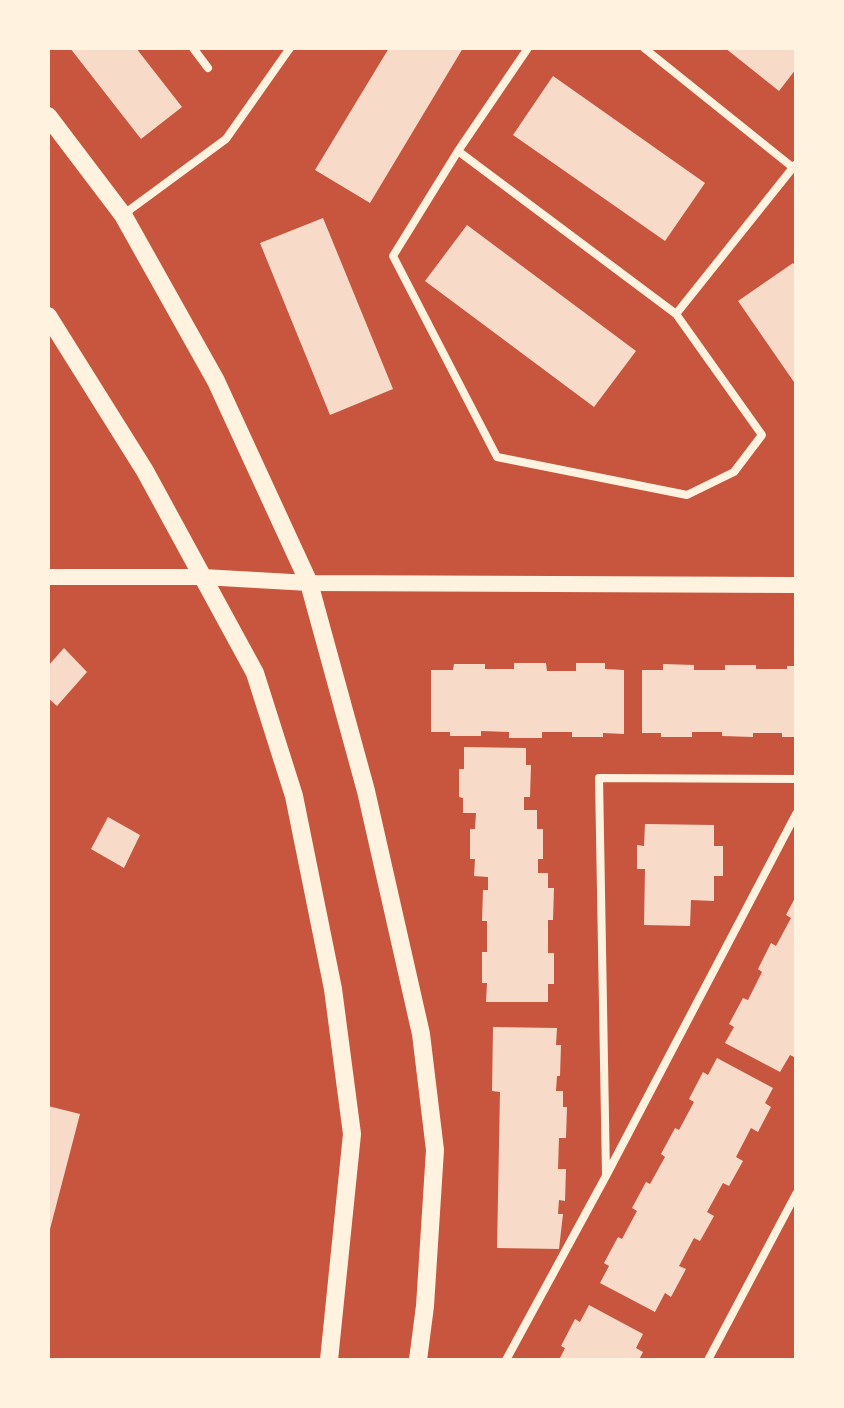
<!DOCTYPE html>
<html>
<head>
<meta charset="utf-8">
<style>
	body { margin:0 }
	#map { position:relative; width:844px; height:1408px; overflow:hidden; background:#c8553d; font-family:Quicksand,sans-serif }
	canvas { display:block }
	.frame { position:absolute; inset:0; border:50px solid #fff3e0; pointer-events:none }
</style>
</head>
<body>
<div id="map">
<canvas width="844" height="1408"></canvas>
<div class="frame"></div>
</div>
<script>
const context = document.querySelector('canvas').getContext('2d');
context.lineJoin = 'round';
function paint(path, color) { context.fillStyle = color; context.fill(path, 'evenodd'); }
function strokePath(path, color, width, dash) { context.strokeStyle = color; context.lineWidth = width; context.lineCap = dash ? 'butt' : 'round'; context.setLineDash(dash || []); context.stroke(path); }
paint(new Path2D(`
	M70,48H136L182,107L141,139Z
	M389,48H463L370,203L315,170Z
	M725,48H796V69L779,91Z
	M553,76L705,183L665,241L513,135Z
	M323,218L393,389L330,415L260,243Z
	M467,225L636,351L594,407L425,281Z
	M793,263L796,267V385L738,301Z
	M64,648L87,672L57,706L48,698V666Z
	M514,663H546L547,671H576V663H605V669L624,670V734L603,733V737H572V732H542V738H509V732L481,731V736H450V732H431V670H453L454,664H485V669H514Z
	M663,664L694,665V670H725V665H756V669H787V666H796V737H782V733H753V737L722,736V732H692V737H661V733H642V670H663Z
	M464,747L526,748V765H531L530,797H524V810H537V829H543V859H538V873H548V888H554L553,920H548V953H554V984H548V1002H486L487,983H482V952H487V921H482L483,890H488V877L474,876L475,859H470V829H475L476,813H463V798L459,797V769H464Z
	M108,817L140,835L124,868L91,849Z
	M645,824L714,825V846H723V876H714V901L691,900L690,926L644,925L645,869H637V845L644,846Z
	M796,896V1058L790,1055L780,1072L725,1043L734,1027L729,1024L743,998L748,1000L762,972L758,969L771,943L776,946L791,918L786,915Z
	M493,1027L557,1028L556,1045H561L560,1076H557L556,1091H563V1107H567L566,1138H559L558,1169H566L565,1201L559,1200L558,1214H563L559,1249L497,1248L500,1092L492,1091Z
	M717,1058L773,1088L765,1103L771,1107L758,1132L751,1128L736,1157L743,1161L729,1186L723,1183L707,1212L714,1216L700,1241L694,1238L679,1266L686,1269L671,1297L665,1293L655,1312L600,1283L609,1266L604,1263L618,1237L622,1239L637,1211L632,1208L646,1182L650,1184L665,1157L661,1154L675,1128L679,1130L694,1102L689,1099L703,1072L708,1075Z
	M48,1106L80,1114L49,1233H48Z
	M589,1305L643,1334L636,1348L643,1352L639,1360H559L565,1348L561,1346L575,1319L580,1322Z`), '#f7dbc8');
strokePath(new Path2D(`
	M193,48L208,68
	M644,48L796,170
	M458,151L676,314L762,435L734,472L687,495L497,457L393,256L458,151L528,48
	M124,214L226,139L290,48
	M676,314L795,165
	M606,1175L599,778L796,779
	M506,1360L606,1176L796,814
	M708,1360L796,1194`), '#fff3e0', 8);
strokePath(new Path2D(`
	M48,577H203L309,583L796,585`), '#fff3e0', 16);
strokePath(new Path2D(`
	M48,116L123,215L216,381L309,583L366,791L421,1034L435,1150L425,1306L418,1360
	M48,316L145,471L255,673L294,796L333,989L352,1134L329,1360`), '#fff3e0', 18);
</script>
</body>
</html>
